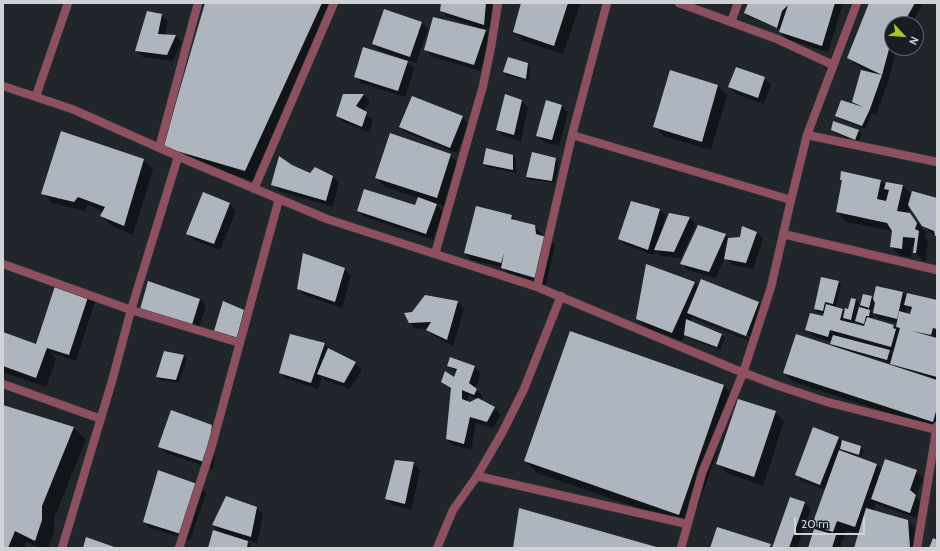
<!DOCTYPE html>
<html>
<head>
<meta charset="utf-8">
<style>
	body { margin:0 }
	#map { position:relative; width:940px; height:551px; overflow:hidden; background:#21262d; font-family:Cabin,sans-serif }
	canvas { display:block }
	.frame { position:absolute; inset:0; border:4px solid #cfd3d8; pointer-events:none }
	.north { position:absolute; left:884px; top:16px; width:40px; height:40px; box-sizing:border-box; background:#181c23; border:1px solid #61656b; border-radius:50%; rotate:116deg; font-size:11px; font-weight:700; line-height:16px; text-align:center; color:#cfd3d8 }
	.north::after { content:''; display:block; margin:auto; width:14px; height:18px; background:#a7c81f; clip-path:polygon(50% 0,100% 100%,50% 72%,0 100%) }
	.scale { position:absolute; left:794px; top:517px; width:71px; height:18px; box-sizing:border-box; border:2px solid #cfd3d8; border-top:0; padding-left:5px; font-size:12px; line-height:14px; white-space:nowrap; color:#cfd3d8; -webkit-text-stroke:3px #181c23; paint-order:stroke }
</style>
</head>
<body>
<div id="map">
<canvas width="940" height="551"></canvas>
<div class="frame"></div>
<div class="north">N</div>
<div class="scale">20 m</div>
</div>
<script>
const context = document.querySelector('canvas').getContext('2d');
context.lineJoin = 'round';
function paint(path, color) { context.fillStyle = color; context.fill(path, 'evenodd'); }
function strokePath(path, color, width, dash) { context.strokeStyle = color; context.lineWidth = width; context.lineCap = dash ? 'butt' : 'round'; context.setLineDash(dash || []); context.stroke(path); }
paint(new Path2D(`
	M206,3H339L257,182L176,159L164,147Z
	M442,3H489L492,6L490,31L484,29L492,37L480,71L431,56L425,50L477,29V27L447,17L441,11Z
	M522,3H581L563,54L523,41L514,31Z
	M749,3H843L828,52L787,39L780,32L781,30L748,16L745,13Z
	M870,3H923L912,24H892V48H899L895,55L888,82L876,115L872,113L865,129L839,118L836,115L857,106L854,102L872,73L855,64L849,58Z
	M162,15L168,21L165,35L176,36L182,42L173,61L143,57L136,51Z
	M422,23L428,29L416,63L379,50L373,44Z
	M407,62L414,69L405,97L361,83L355,76Z
	M527,64L530,67L529,81L507,75L504,72Z
	M671,72L718,86L727,95L711,150L664,136L655,127Z
	M764,78L771,85L764,104L736,94L730,87Z
	M344,95H364L370,101L363,112L373,120L369,132L343,122L337,116Z
	M505,96L522,101L528,107L521,141L503,136L497,130Z
	M562,106L568,113L559,146L544,142L537,136Z
	M462,117L469,124L457,153L407,133L400,127Z
	M834,122L859,131L862,134L858,143L835,133L832,130Z
	M450,155L460,165L446,207L435,203L443,211L433,240L365,217L358,211L416,207L419,198L385,187L376,177Z
	M513,156L516,159V173L487,167L484,164Z
	M555,158L559,162L555,183L531,180L527,177Z
	M143,160L153,169L133,235L111,225L101,216L104,212L88,205L84,211L52,203L43,193Z
	M291,166L311,174L333,177L339,183L333,207L279,191L273,184Z
	M842,173L881,181L886,186H903L912,195L937,199V237L930,232L923,225L910,206L908,214L919,224L926,233L924,237L928,241L925,262L914,252L915,246H912L911,257L900,256L891,246L893,231L846,222L837,212L843,182L841,180Z
	M203,194L230,204L236,211L220,250L194,240L187,233Z
	M660,210L666,216L662,228L690,218L696,224L681,258L661,256L656,251L654,255L625,245L619,238Z
	M512,216L517,222L534,226L541,233V237L548,239L555,245L546,285L509,274L502,267L471,260L465,253Z
	M743,227L757,233L763,239L753,269L732,265L725,257L715,278L688,270L682,264L725,235L729,239L741,238Z
	M344,269L351,276L342,308L305,295L298,289Z
	M701,281L759,303L765,310L752,342L695,319L693,317L690,322L722,335L725,338L720,350L689,338L685,334L682,341L647,328L637,319L695,283L699,287ZM695,315L751,337L750,339L695,317Z
	M149,282L200,299L206,306L197,334L147,319L140,313Z
	M838,282L841,285L836,308L843,310L845,312L849,310L852,299L856,300L859,303L858,308L867,310L861,304L872,297L874,299L903,293L907,297L937,301V429L794,382L784,373L835,348L831,344L832,342L813,336L806,330L824,317L825,314L818,312L815,309ZM875,301L876,303L874,313L880,319L898,323L896,328L894,325L872,319L873,314L867,309L872,310ZM907,307L912,312L911,315L906,314ZM855,320L859,324L866,326L865,328L854,325ZM888,350L894,352L893,355ZM863,355L891,363L895,367L863,357Z
	M88,295L95,301L76,361L50,352L56,359L46,387L3,372V334L40,347Z
	M457,302L464,308L453,346L434,336L427,330L428,329H416L409,322Z
	M570,333L724,386L736,398L691,526L537,473L525,461Z
	M324,344L331,350L355,363L362,370L350,389L325,380L322,377L318,389L287,379L280,373Z
	M165,352L184,356L187,359L179,383L160,380L157,377Z
	M451,358L475,367L481,374L475,389L483,396L481,401L494,408L501,415L493,428L476,423L471,450L453,445L447,439L452,390L442,382L454,378L457,373L448,365ZM468,395L478,399L470,403L468,402Z
	M3,406L74,428L86,440L54,518V532L48,548H40L27,542L24,548H3Z
	M775,412L784,421L763,486L727,473L718,464Z
	M212,425L218,432L213,469L166,453L159,446Z
	M838,438L843,443V442L861,447L864,450L862,457L854,455V457L877,465L882,470L916,471L923,478L916,497L922,503L916,518L879,505L876,503L873,511L907,521L914,527L916,548H855L859,534L847,530L843,541L839,539L842,543L841,548H809L820,532L813,524L826,490L802,481L796,474Z
	M396,461L414,463L420,470L411,510L393,505L386,498Z
	M200,486L206,493L190,540L151,528L144,522Z
	M804,503L811,509L797,548H773Z
	M256,508L263,514L257,543L245,539L253,548H209L222,534L213,525Z`), '#0007');
paint(new Path2D(`
	M205,3H322L245,171L163,147Z
	M441,3H486L484,25L440,11Z
	M521,3H568L554,46L513,32Z
	M748,3H835L822,46L779,32L788,5L782,11L777,28L744,13Z
	M869,3H915L903,24H892V43L889,49L882,75L870,109L862,126L835,116L841,100L863,107L852,102L861,70L882,75L847,58Z
	M384,9L422,22L410,57L372,44Z
	M147,11L162,14L158,34L176,35L167,55L135,51Z
	M433,17L486,30L474,65L424,50Z
	M363,47L408,61L398,91L354,77Z
	M508,57L528,63L526,79L503,72Z
	M736,67L765,77L758,98L728,87Z
	M670,70L718,85L702,142L653,127Z
	M343,94H364L356,106L367,112L362,127L336,116Z
	M505,94L522,100L514,135L496,130Z
	M412,96L463,116L450,148L399,127Z
	M546,100L562,105L552,140L536,136Z
	M833,121L859,130L855,140L831,130Z
	M61,131L144,159L124,226L100,216L105,207L78,197L74,202L41,194Z
	M390,133L451,154L437,198L375,178Z
	M486,148L513,155V170L483,164Z
	M532,152L556,158L552,181L526,177Z
	M279,156L292,165L310,173L315,167L333,176L326,201L271,185Z
	M841,171L881,180L877,199L886,201L889,190L884,189L886,182L903,185L897,211L910,213L917,223L915,229L919,231L916,253H913L915,238L903,237L902,249L890,247L892,231L887,223L836,212L842,180H840Z
	M364,189L415,205L418,197L437,204L426,234L357,211Z
	M912,191L937,198V236H935L934,231L922,226L908,205Z
	M203,192L230,203L214,244L186,234Z
	M631,201L660,209L648,250L618,239Z
	M476,206L512,215L511,219L535,225L536,234L549,238L539,279L501,268L504,253L501,263L464,253Z
	M669,213L690,217L674,252L654,250Z
	M698,225L726,234L709,272L680,264Z
	M742,226L757,232L746,263L724,259L728,238L740,237Z
	M303,253L345,268L335,302L297,289Z
	M646,264L695,282L672,333L636,319Z
	M821,277L839,281L833,304L825,302L823,311L814,309Z
	M701,279L759,302L746,336L687,313Z
	M148,281L200,299L191,328L139,313Z
	M56,283L89,294L69,355L47,348L36,378L3,366V332L36,344Z
	M876,286L903,292L897,319L873,313L875,303L873,299Z
	M907,293L937,300L936,306H937V329L933,328L931,335L912,331L937,338V377L890,364L900,328L896,327L899,311L910,314L912,307L904,305Z
	M863,294L872,296L869,308L860,305Z
	M425,295L458,301L447,340L426,330L431,322L409,323L404,313L412,312Z
	M851,298L856,299L851,320L843,318L845,308L848,309Z
	M223,301L244,310L237,339L214,331Z
	M826,304L843,309L840,320L864,326L867,317L894,325L893,328L896,329L891,347L830,330L828,337L805,330L810,313L823,316Z
	M859,307L870,310L869,316H866L864,324L855,321Z
	M686,319L722,334L717,347L684,335Z
	M570,331L724,385L679,515L524,461Z
	M290,334L325,343L311,383L279,373Z
	M796,334L937,380V408L933,422L783,373Z
	M833,335L890,350L887,360L830,344Z
	M328,348L356,362L344,383L317,374Z
	M164,351L184,355L176,380L156,377Z
	M450,357L475,366L469,383L477,389L474,395L462,390V399L470,402L478,398L495,407L487,422L470,417L464,444L446,439L451,388L441,382L445,371L454,377L457,369L447,366Z
	M738,399L776,411L754,477L716,464Z
	M3,405L74,427L42,506V520L35,541L15,531L8,548H3Z
	M171,410L212,425L207,463L158,447Z
	M813,427L839,437L820,485L795,475Z
	M842,440L861,446L859,455L840,449Z
	M839,450L877,464L855,527L837,521L833,532L812,525Z
	M885,459L917,470L910,490L916,495L910,513L871,499Z
	M395,460L414,462L405,504L385,499Z
	M158,470L200,485L184,535L143,522Z
	M226,496L257,507L251,537L212,525Z
	M790,497L805,502L789,548H772Z
	M519,508L660,548H513Z
	M866,508L908,520L910,548H854Z
	M717,527L771,544L769,548H710Z
	M814,529L836,535L832,548H808Z
	M213,530L248,541L247,548H208Z
	M86,537L117,548H83Z
	M933,538L937,540V548H929Z`), '#afb5bf');
const minor = new Path2D(`
	M679,3L777,39L833,65
	M731,22L738,3
	M3,86L72,109L191,162L327,219L537,287L734,369L779,386L827,402L937,430
	M36,96L68,3
	M572,135L791,200
	M807,135L937,162
	M159,148L198,3
	M254,189L334,3
	M783,234L937,270
	M435,254L483,86L491,47L498,3
	M3,264L131,310L240,343
	M537,287L572,135L607,3
	M3,384L101,419
	M477,476L687,524
	M62,548L112,381L131,310L178,157
	M179,548L211,449L279,199
	M437,548L453,510L477,476L502,433L524,389L561,296
	M681,548L702,473L743,373L771,287L791,200L807,135L857,3
	M917,548L937,426`);
strokePath(minor, '#3d4248', 9);
strokePath(minor, '#8e505e', 8);
</script>
</body>
</html>
